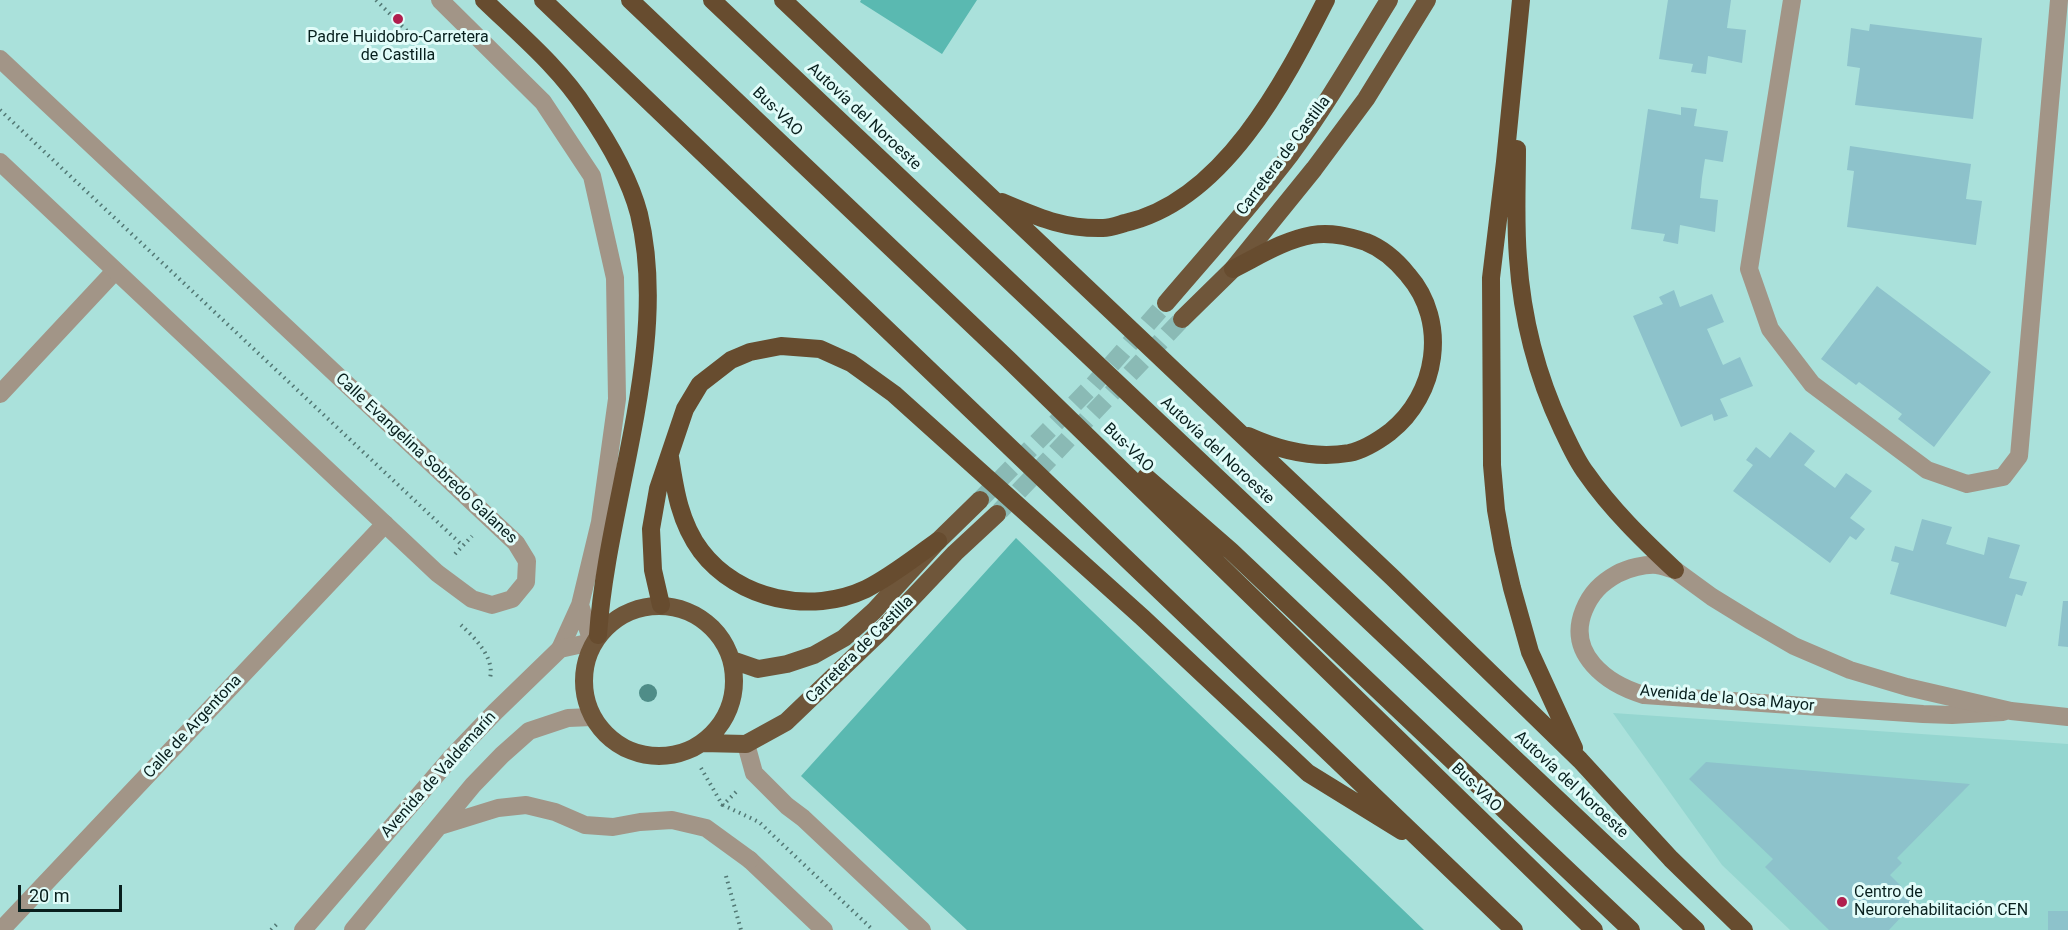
<!DOCTYPE html>
<html>
<head>
<meta charset="utf-8">
<style>
	body { margin:0 }
	#map { position:relative; width:2068px; height:930px; overflow:hidden; background:#aae1db; font-family:Roboto,sans-serif }
	canvas { display:block }
	.scale { position:absolute; left:18px; top:885px; width:104px; height:27px; box-sizing:border-box; border:3px solid #081f1d; border-top:0; padding-left:8px; font-size:18px; line-height:21px; white-space:nowrap; color:#081f1d; -webkit-text-stroke:4px #e1fcf9; paint-order:stroke }
</style>
</head>
<body>
<div id="map">
<canvas width="2068" height="930"></canvas>
<div class="scale">20 m</div>
</div>
<script>
const context = document.querySelector('canvas').getContext('2d');
context.lineJoin = 'round';
function paint(path, color) { context.fillStyle = color; context.fill(path, 'evenodd'); }
function strokePath(path, color, width, dash) { context.strokeStyle = color; context.lineWidth = width; context.lineCap = dash ? 'butt' : 'round'; context.setLineDash(dash || []); context.stroke(path); }
function drawText(font, color, halo, rows, align = 'center') {
  context.font = font + ' Roboto,sans-serif'; context.lineWidth = 6; context.setLineDash([]); context.textBaseline = 'middle'; context.strokeStyle = halo; context.fillStyle = color; for (const [text, x, y, turn = 0] of rows) {
    context.save(); context.translate(x, y); context.rotate((+turn || 0) * Math.PI / 180); context.textAlign = isNaN(turn) ? turn : align; if (halo) context.strokeText(text, 0, 0); context.fillText(text, 0, 0); context.restore();
  }
}
paint(new Path2D(`
	M1613,713L2068,744V930H1790L1722,865Z`), '#95d6d0');
paint(new Path2D(`
	M861,0H977L942,54L860,2Z
	M1016,538L1424,930H967L801,776Z`), '#5ab9b1');
paint(new Path2D(`
	M1668,0H1731L1727,28L1746,30L1742,63L1708,56L1706,74L1691,72L1693,64L1659,59Z
	M1870,24L1982,38L1973,119L1855,105L1860,68L1847,66L1851,28L1869,31Z
	M1681,107L1697,109L1694,126L1728,131L1723,162L1705,159L1702,178L1700,198L1718,200L1715,232L1680,225L1678,244L1663,241L1665,234L1631,229L1648,109L1681,115Z
	M1850,146L1971,164L1966,199L1982,201L1976,245L1847,227L1854,171L1847,170Z
	M1877,286L1991,372L1934,447L1898,419L1902,414L1859,382L1856,385L1821,359Z
	M1674,290L1680,307L1712,294L1724,322L1707,329L1723,365L1740,357L1753,386L1720,399L1728,416L1714,421L1712,414L1681,427L1633,316L1663,304L1659,297Z
	M1790,432L1815,451L1804,465L1835,488L1846,473L1872,491L1850,518L1865,529L1856,540L1850,536L1830,563L1733,491L1753,465L1746,460L1756,447L1770,458Z
	M1922,519L1952,527L1946,544L1984,555L1988,537L2020,545L2009,578L2027,582L2022,596L2016,594L2006,627L1890,594L1899,563L1891,561L1895,546L1913,551Z
	M2063,601H2068V647L2058,646Z
	M1706,762L1970,784L1897,858L1902,863L1890,875L1916,901L1889,930H1829L1765,867L1773,859L1689,779Z
	M2048,911H2068V930H2048Z`), '#8dc2cb');
strokePath(new Path2D(`
	M980,500L1093,385L1166,303
	M1000,511L1182,319`), '#8abab5', 18, [18, 9]);
strokePath(new Path2D(`
	M376,0L412,36
	M0,110L463,546
	M455,554L472,536
	M461,625C475,638 495,658 490,678
	M701,768L723,806
	M736,792L723,805L759,822L873,930
	M726,876L741,930
	M271,930L278,923`), '#527874', 4, [1.5, 4.5]);
strokePath(new Path2D(`
	M1792,0L1749,269L1770,329L1812,384L1927,470L1967,484L2003,477L2019,456L2059,0`), '#a29587', 18);
strokePath(new Path2D(`
	M0,394L115,271
	M1,930L385,524`), '#a29587', 18);
strokePath(new Path2D(`
	M440,0L543,102L592,176L615,278L617,399L600,522L580,605L560,649
	M0,59L516,543L527,561L526,582L512,599L492,605L472,599L437,573L0,162
	M1675,570C1669,568 1663,566 1657,565C1645,564 1628,568 1617,574C1601,583 1591,593 1584,610C1566,654 1607,684 1644,695L1923,714L1952,715L2003,712
	M580,605L592,642
	M746,744L754,773L787,806L803,818L922,930
	M750,860L824,930`), '#a29587', 18);
strokePath(new Path2D(`
	M1675,570L1712,597L1751,621L1794,646L1850,670L1907,687L2011,711L2068,717
	M440,826L498,808L526,805L555,812L585,825L613,827L640,822L672,820L706,828L750,860
	M303,930L450,759L495,712L560,649L592,642
	M353,930L473,785L502,755L529,731L568,718L592,717`), '#a29587', 18);
strokePath(new Path2D(`
	M1166,303C1208,254 1251,206 1290,155C1326,106 1357,52 1389,0
	M1182,319L1233,269L1314,169L1366,99L1427,0
	M584 681a75 75 0 1 1 150 0a75 75 0 1 1-150 0Z
	M732,660L758,669L787,664L814,655L844,638L874,611L938,541L980,500
	M702,743L746,744L786,722L880,632L955,553L997,514`), '#6f563a', 18);
strokePath(new Path2D(`
	M484,0C519,34 559,67 586,109C608,141 629,176 639,214C671,347 607,500 598,635
	M543,0L1514,930
	M630,0L1008,359L1594,930
	M712,0L1696,930
	M783,0L1392,577L1580,760L1671,859L1744,930
	M1521,0L1505,162L1491,278L1492,465L1496,510L1503,549L1512,588L1530,652L1574,748
	M1517,149C1517,185 1515,222 1518,258C1522,317 1537,376 1562,429C1569,443 1576,460 1586,473C1611,509 1643,540 1675,570
	M1002,202C1038,217 1063,229 1103,228C1110,228 1118,225 1125,223C1223,201 1284,83 1326,0
	M1233,269C1259,256 1284,240 1312,235C1331,232 1348,236 1366,242C1384,249 1396,260 1408,275C1449,322 1437,395 1390,432C1378,441 1364,450 1349,453C1315,459 1279,450 1248,436
	M670,457C675,490 680,523 701,551C738,600 811,615 866,589C892,576 915,557 938,541
	M1146,477L1231,551L1631,930
	M661,605L653,570L651,529L658,489L685,409L700,384L731,360L750,352L781,346L820,349L851,363L894,394L1143,618L1308,773L1402,831`), '#674c2f', 18);
context.fillStyle = '#4f8d88';
for (const [x, y] of [
	[648,693]
]) { context.beginPath(); context.arc(x, y, 9, 0, 2 * Math.PI); context.fill(); }
for (const [x, y, r, color] of [
	[398,19,6,"#b01f4e"],
	[1842,902,6,"#b01f4e"]
]) { const dot = new Path2D(); dot.arc(x, y, r, 0, 2 * Math.PI); context.fillStyle = color; context.fill(dot); strokePath(dot, '#e1fcf9', 2); }
drawText('16px', '#081f1d', '#e1fcf9', [
	["Padre Huidobro-Carretera",398,38],
	["de Castilla",398,56],
	["Centro de",1854,893,"left"],
	["Neurorehabilitación CEN",1854,911,"left"]
]);
drawText('16px', '#081f1d', '#e1fcf9', [
	["Bus-VAO",777,112,44],
	["Autovía del Noroeste",864,117,43],
	["Carretera de Castilla",1284,156,-53],
	["Bus-VAO",1128,448,44],
	["Autovía del Noroeste",1217,451,43],
	["Calle Evangelina Sobredo Galanes",426,459,43],
	["Carretera de Castilla",860,650,-45],
	["Avenida de la Osa Mayor",1727,699,5],
	["Calle de Argentona",193,727,-47],
	["Avenida de Valdemarín",439,775,-48],
	["Autovía del Noroeste",1571,785,43],
	["Bus-VAO",1476,788,44]
]);
</script>
</body>
</html>
